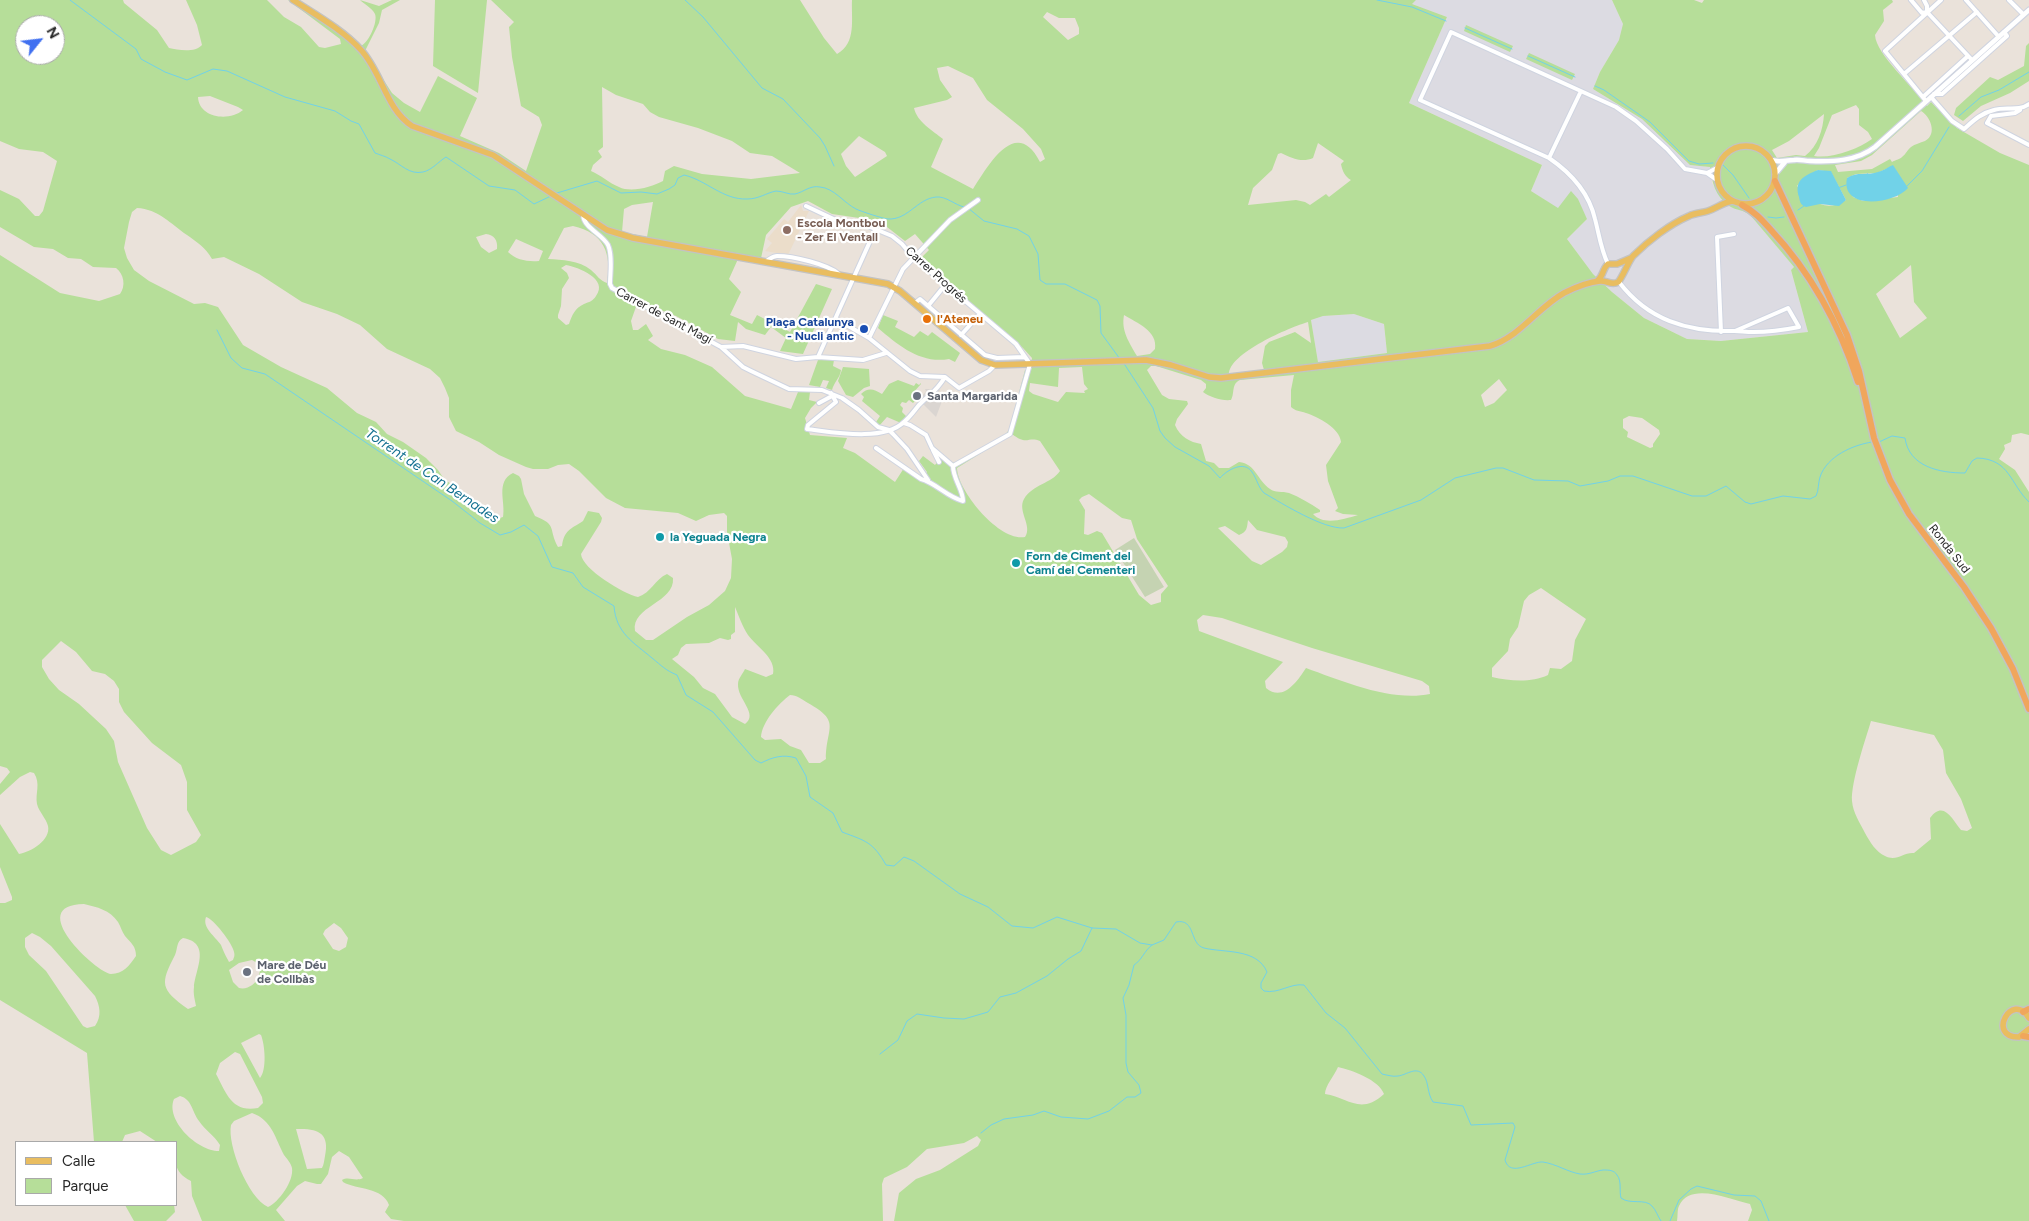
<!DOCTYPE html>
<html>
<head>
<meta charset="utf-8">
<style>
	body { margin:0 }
	#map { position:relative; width:2029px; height:1221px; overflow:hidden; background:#eae2da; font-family:Figtree,sans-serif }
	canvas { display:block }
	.legend { position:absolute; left:15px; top:1141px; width:162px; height:65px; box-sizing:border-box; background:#fff; border:1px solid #a9a9a9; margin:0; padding:6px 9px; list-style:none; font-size:15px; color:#282828 }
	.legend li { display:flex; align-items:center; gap:10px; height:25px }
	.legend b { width:25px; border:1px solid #a9a9a9 }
	.north { position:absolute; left:15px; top:15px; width:50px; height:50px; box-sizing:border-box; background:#fff; border:1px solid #a9a9a9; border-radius:50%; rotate:61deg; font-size:14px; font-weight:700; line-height:20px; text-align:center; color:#282828 }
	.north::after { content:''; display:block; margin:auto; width:18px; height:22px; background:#4070f0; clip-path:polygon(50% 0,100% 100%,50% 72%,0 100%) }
</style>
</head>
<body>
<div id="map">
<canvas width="2029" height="1221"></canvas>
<ul class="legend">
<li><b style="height:6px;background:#e9bd60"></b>Calle</li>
<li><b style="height:14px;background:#b6de99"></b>Parque</li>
</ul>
<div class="north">N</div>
</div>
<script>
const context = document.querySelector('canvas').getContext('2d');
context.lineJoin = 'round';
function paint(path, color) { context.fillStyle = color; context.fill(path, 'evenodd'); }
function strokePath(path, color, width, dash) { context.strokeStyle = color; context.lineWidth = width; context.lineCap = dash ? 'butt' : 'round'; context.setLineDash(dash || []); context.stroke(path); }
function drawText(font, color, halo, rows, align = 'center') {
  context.font = font + ' Figtree,sans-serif'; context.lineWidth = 4.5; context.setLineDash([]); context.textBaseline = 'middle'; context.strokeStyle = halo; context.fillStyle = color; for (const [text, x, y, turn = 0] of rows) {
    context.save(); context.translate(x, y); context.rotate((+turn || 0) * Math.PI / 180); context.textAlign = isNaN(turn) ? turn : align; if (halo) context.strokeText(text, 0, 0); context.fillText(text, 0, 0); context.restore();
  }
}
paint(new Path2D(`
	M1416,0H1612L1623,24L1619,40L1600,72L1593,89L1642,119L1690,165L1711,167L1712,183L1730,207L1745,210L1751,216L1794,267L1791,270L1808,332L1721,341L1687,339L1644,318L1612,292L1593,274L1567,239L1587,219L1571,192L1558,209L1531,191L1542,165L1409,103L1447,17L1412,4Z
	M1354,314L1384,324L1387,353L1318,362L1311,320L1323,316Z`), '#dcdbe2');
paint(new Path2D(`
	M801,205L803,211H809L788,255L765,251L772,243L767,239L784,219L788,222Z`), '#ebddca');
paint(new Path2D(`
	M0,0H123L124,3L157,30L169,48C178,50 195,53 202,45L197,25L186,0H267L284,17L301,27L319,47L325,48L341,44L340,39L288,0H297L361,46C369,42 378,22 375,14C372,8 364,4 360,0L379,6L392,0H400L382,10L379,23L365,51L392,93L404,103L420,112L438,76L477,98L460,136L499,153L526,171L542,125L539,117L521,106L512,57L509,27L514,22L491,0H800L824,38L837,54C857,43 851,19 852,0H1416L1412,4L1447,17L1409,103L1542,165L1531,191L1558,208L1571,191L1578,199L1587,219L1567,239L1593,274L1612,292L1644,318L1687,339L1721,341L1808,332L1791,270L1794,267L1751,216C1743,209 1737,211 1729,206C1715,196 1712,182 1710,167L1690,165L1642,119L1593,89L1600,72L1619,40L1623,24L1612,0H1694L1702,3L1704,0H1892L1893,2L1883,10L1884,21L1875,35C1876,55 1915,88 1927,106L1931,102L1957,128L2000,153L2029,165V435L2021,433L2012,435L2011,442L2004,445L2005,449L1999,459L2015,470L2029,492V1221H1748L1752,1210L1750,1204C1731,1200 1690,1181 1679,1206C1677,1210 1678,1216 1677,1221H894L899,1193L916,1179L940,1170L978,1146L981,1140L977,1136L964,1143L927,1149L907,1167L884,1178L882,1184L883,1221H404L391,1219L385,1212L389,1205C383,1187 357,1190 343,1182L342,1180C349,1176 355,1182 363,1178L349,1157L339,1151L332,1157L328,1174L321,1184H317L305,1181L297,1186L276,1210L285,1221H202L192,1196L191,1181C172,1171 176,1162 176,1142H157L140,1131L125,1135L122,1142H94L87,1053L0,1000V903H5L12,900V897L0,867V824L19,854C31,852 51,840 48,826C46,818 39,812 37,804C35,793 41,784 34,773L30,772L20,777L0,795V784L10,772L7,768L0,766V255L60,293L99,301L120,294C126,286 124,274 116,268L93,267L81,259L68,258L53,249L34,247L0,227V190L19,199L35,216H39L43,211L57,161L43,152L19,149L0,141ZM1047,12L1059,18H1075L1079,28V34L1068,40L1043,17ZM25,25H55V55H25ZM948,66L973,78L987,100L1023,129L1041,149L1045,159L1040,162C1016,115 988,166 973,189L931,167L943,139C933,131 917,122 914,108L947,100L952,97L940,80L937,68ZM602,87L616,95L643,104L650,112L659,117L698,128L732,141L750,153L772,156L800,173L751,179L702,174L674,166L665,171L663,181C652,187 631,193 619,187C609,183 601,175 591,171L593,165L602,157L598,151L603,147ZM210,96L238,107L243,110C229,122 199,118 198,97ZM1856,105L1859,109V125L1868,132L1872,139C1858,149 1832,159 1814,156L1819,148L1832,115ZM1921,111C1930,116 1938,134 1925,141C1920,143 1915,144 1911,147C1907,150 1906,154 1903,156C1901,159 1895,160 1892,162L1890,159L1872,169L1838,172L1835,165L1861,161L1872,155ZM1824,114C1823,130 1818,146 1805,156L1796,155L1777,158L1772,150L1789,141ZM859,136L885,152L887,156L855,177L846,166L841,154ZM1318,143L1344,161L1341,164C1342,170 1345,177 1351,180L1329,197L1326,194L1310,205L1305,202L1296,200L1248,205L1253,188L1272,170L1278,154L1281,153C1291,158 1302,163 1313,158ZM1893,166L1898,175V197L1863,201L1853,197L1847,178L1856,174L1877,173ZM1818,170L1831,172L1846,200C1824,214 1812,200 1797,186L1804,178ZM808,201L832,214L866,219L887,227L905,241L915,234L929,250L920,259L1023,348L1032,358L1031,370H1025L1009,430L1004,436L957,462L952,463L935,447L939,460L935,465L923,456L919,461L927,472L921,480L904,468L895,482L855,453L843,448L847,438L810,435L805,418L811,408L817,402L809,400L810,392H798L791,409L745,396L712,367L685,355L661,349L648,340L653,336L646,324L638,330H633L631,321L637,304H645L676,316L718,339L735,341L738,322L746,329L765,335L771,327L786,338L780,351L803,354L832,289L816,284L790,332L757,315L752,324L730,315L741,292L729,279L738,259L760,263L766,235L791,207ZM653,202L647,237L622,232L624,209L632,205ZM137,208C158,209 171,224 187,235C198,243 205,247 212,259L224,257L259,274L302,302L337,314L360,325L387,349L430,369L440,378L445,388L449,398V417L456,431L479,442L499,455L526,467L533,469H548L558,465L569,464L579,471L606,498L625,508L678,513L696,521L709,515L724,513L727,516V532L732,559L731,578L725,591L709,605L687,617L653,640H646L635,631C631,606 675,603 673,578L667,574C655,579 651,593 638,597C624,594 582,569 581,554L601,522L602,518L599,513L588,511L583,521C571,529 564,530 562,546L558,547C548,529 558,525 535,516L524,494L521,479L519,476L513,473C495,482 506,502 503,517L496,519L493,517L476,502L444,479L438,470L426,458L403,442L387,434L376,422L357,413L327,388L281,367L243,345L218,307L205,303L194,304L149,281L134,270L127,258L124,248L129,222L132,212ZM573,226C604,233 612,253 607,283C600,281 597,275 591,270C579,260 562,260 548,259L564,228ZM486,234C494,235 498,240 497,249L489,253L481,247L476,237ZM516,239L543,251L539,261C528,262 516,260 508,252ZM566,265C578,267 609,279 596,296C593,301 589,302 584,304C575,308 572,315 569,324L566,325L558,318V315L561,306L562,289L569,278L567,273L561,268ZM1911,265L1914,302L1927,318L1900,338L1876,294ZM1354,314L1384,324L1387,353L1318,362L1311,320L1323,316ZM1124,315C1137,323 1158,331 1155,349L1150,354L1137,356C1129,342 1121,331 1124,315ZM1308,322L1311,343L1295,332L1269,342L1265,346L1262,363L1264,370L1229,375C1228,353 1291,327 1308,322ZM1151,366H1156L1201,380L1206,384V388L1203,392C1210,397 1221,401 1231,400C1235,393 1231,384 1240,380L1294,375L1291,390V407C1295,411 1300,411 1306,413C1318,417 1340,428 1341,442L1326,465L1328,481L1338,508L1335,511L1343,514L1358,515C1344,519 1324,526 1313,514L1320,512V510C1310,503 1299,497 1289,493C1282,491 1275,493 1270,489C1257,480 1256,464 1239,462L1229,468H1219L1214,463L1206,461L1201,444C1190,442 1180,437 1175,425L1177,419L1188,404L1187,401L1169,399L1162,395L1147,370ZM1082,367L1084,384L1088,389L1084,391L1085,393L1066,392L1058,402L1033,394L1029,391L1030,383L1058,387L1059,368ZM1499,379L1507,390L1494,403L1485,407L1481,395ZM1629,416L1642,418L1659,430L1660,434L1653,444V447L1650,448L1627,437L1628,432L1623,428V419ZM1012,434C1027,446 1028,436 1040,441L1060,471C1051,484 1033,484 1024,499C1017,511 1033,526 1025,537C1000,542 958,492 957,468ZM1089,494L1122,518L1131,520L1137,539L1168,586L1161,594V602L1151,605L1139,595L1102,533L1097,531L1088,535L1084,534L1085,510L1079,500L1082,497ZM1248,520L1257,530L1285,537L1288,542L1287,547L1282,552L1261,565L1252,561L1218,528L1225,526L1239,535C1247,532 1247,528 1248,520ZM1541,588L1586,619L1575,640L1572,661L1561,669L1550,668L1548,675C1531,683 1510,681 1492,677V668L1508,651L1510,639L1518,627L1524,601L1529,595ZM735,607C739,616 742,626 748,635C757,647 776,658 773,674L766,677L745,669C743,674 738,678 738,684C737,699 759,714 745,724L732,717L715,694L703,688L694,677L672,659L678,655L681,648L686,644L709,643L720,638L728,640L731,639V635L735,632ZM1203,615L1222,618L1312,648L1422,681L1429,686L1430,694C1391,702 1342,681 1306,668C1297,682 1283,702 1266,688L1265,681L1283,662L1199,631L1197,620ZM61,641L76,652L92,671L105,674L114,681L119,689V702L124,712L152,743L181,765L187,782V810L201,835L196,842L171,855L161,850L147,828L118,762L114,741L106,729L79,704L59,690L49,679L42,667V660ZM790,695C797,695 801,699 808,703C842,722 826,727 826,759L820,763H809L801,750L790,746L781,739L765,740L761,737C762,722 778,704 790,695ZM1871,721L1934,735L1943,750L1946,773L1961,799L1972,828L1967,831L1961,830C1953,821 1944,799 1930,818L1931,839L1914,853C1903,852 1897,862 1885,856C1876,852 1870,842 1865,833C1860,823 1853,813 1852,801C1851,782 1865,741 1871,721ZM84,904C97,907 110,910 118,922C121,927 122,932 125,936C131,943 136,946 136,956C130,965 123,974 111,974C97,973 23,905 84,904ZM206,917C213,918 233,944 234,952C235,956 234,957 233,960L229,962L228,960C225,955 223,950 221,945C215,936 202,928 206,917ZM334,923L341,928L348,938L346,947L339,951L333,949L323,934L325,930ZM32,933L40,937L51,946L95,996C100,1006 102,1016 95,1026L87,1028L83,1026L46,971L29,955L25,947V938ZM183,938C212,943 195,970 194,987C193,994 195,1000 196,1006L188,1009C160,989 160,984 175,955C178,948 176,942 183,938ZM252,960C269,967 255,992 239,988L233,982L229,970L239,963ZM259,1034L261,1035C265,1045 267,1070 260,1078L241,1043ZM235,1052L240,1054L262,1097L263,1103L258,1108C231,1113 226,1092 216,1074L220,1063ZM1338,1067C1352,1070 1379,1080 1384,1094C1360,1116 1348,1097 1325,1094C1325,1086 1334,1076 1338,1067ZM180,1096C192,1099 192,1112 199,1121C205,1130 214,1135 220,1145L219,1151C197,1151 165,1120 174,1099ZM252,1113C272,1120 275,1138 284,1155C287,1159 291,1163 292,1168C294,1181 279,1202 268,1207C248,1198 227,1145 231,1125L234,1121ZM296,1129C318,1128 330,1133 325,1156C324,1161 324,1164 322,1168L307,1169Z
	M435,0H487L478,93L433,66Z
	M1466,25L1513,46L1510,52L1464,31Z
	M2029,43V81L2010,93L1981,106L1963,121L1954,115L1956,108L1990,77L1998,80L2024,66L2026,46Z
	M1529,53L1575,74L1572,80L1526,59Z
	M883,315L898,321L895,327L914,337L920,331L928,336L932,332L960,353L955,362L949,359C921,364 899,346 878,328Z
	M818,360H834L833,366L841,370C840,378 834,382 832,390L826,388L829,381L823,380L820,387L809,385Z
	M843,367L869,369L870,386L864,388L853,397L846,395L838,381Z
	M898,380L914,386L916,383L919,385L921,383V384L912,394V398L915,401L913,403L909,400L906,403L902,402L900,405L903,408L902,412L907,417L901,423L887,417L879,426L876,422L880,416L862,401L864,397L861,394C868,387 874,389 882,394L889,384Z
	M125,1205H174L175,1212L166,1221H134Z`), '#b6de99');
paint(new Path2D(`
	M1134,538L1164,587L1145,597L1115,550Z`), '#c5d3b2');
paint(new Path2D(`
	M934,387L940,390L936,394L942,401L936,417L919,400L926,391L925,389H933Z`), '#dad5d1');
paint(new Path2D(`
	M1893,165L1908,188C1895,204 1840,211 1847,178C1857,171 1868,176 1878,172C1883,171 1888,167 1893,165Z
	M1818,170L1831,171L1846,200L1839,206L1820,204L1806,207C1801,205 1800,203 1799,197C1794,181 1803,176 1818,170Z`), '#71d2e8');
strokePath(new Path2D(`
	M70,0L136,49L141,59L165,72L187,80L213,69L227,71L285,97L335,111L351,121L359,124L375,153C380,155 385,156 390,159C401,164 409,175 423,172C432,170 438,162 446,157L489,186L515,190L534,204L551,196
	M685,0L703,17L762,88L783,99L820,138L825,146L834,166
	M1377,0L1412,7L1446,21
	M1465,28L1512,49
	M1528,56L1575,77
	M1595,86L1604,90L1650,122L1689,161L1699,164L1713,163
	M1959,116L1981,97L1999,90L2029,72
	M1723,165L1733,175L1749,198
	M1907,186L1922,171L1949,127
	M1838,188L1846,185
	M557,193L597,181L621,193L641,192L657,194L669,189L675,185L678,178L684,175C706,180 723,200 747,199C759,199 766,193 776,191C783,191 789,195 795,194C804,192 810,185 820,187C834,188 844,203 856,209C860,211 884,219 888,219C908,220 917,199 936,197C946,196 955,205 964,207
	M968,208L984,221L1017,229L1029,236L1038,254L1040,280L1046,284H1065L1097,300L1100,306L1101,333L1120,359
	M1798,210L1804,206
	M1768,217L1776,218L1784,217
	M217,330L231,358L242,368L265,374L452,501L480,523L500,535L511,532L524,525L538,536L552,567L573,573L583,587L614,606C616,633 633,642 652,658C662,666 665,670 677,675L686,695L713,712L755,760L761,763C773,757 783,754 796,758L806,776L810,797L833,813L842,832C866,841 873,842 886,865L894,866L904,857L914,861L960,894L988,907L1012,926L1033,928L1057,917L1092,928L1116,929L1140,943L1152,945L1164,940L1176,922C1196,918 1189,944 1204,948C1224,953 1257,948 1267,972L1261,983V988L1264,991C1279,994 1290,983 1304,985L1326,1013L1345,1028L1382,1074C1387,1075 1393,1077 1398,1076C1407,1075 1417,1065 1424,1076C1429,1083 1427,1093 1433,1102L1463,1106L1471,1125L1513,1123L1515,1127L1505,1160C1510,1178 1532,1161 1543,1162C1556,1164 1568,1172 1580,1174C1589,1175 1595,1171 1603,1170C1609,1170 1614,1170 1617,1175C1622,1181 1619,1191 1621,1198C1630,1205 1645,1198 1652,1206C1656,1210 1658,1217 1661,1221
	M1123,362L1153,408L1160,431L1165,438L1175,447L1209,466L1220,478C1227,470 1244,460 1252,472C1257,479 1258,487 1264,493C1283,504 1323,529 1344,528L1421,500L1455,478L1496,468H1503L1534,480L1568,481L1580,486L1608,481L1620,476H1633L1692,496H1706L1726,486L1745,502L1751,504L1783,496L1810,499L1816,496C1819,490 1818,483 1820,477C1827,456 1853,445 1872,442
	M1879,442L1892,436L1905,438C1909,467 1940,473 1965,473L1972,461L1977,458C2010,459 2010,484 2029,502
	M880,1054L898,1040L907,1021L917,1014L944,1018L964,1019L988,1012L1000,997L1016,993L1047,976L1068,959L1081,951L1092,928
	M981,1133L991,1125L1004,1119L1033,1115L1044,1111L1061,1117L1088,1119L1109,1111L1127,1097H1135L1141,1093L1139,1085L1128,1072L1126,1063V1015L1123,998L1129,985L1134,965C1142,960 1144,951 1152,945
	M1670,1221L1679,1200L1691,1189L1697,1186L1734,1195L1755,1196L1761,1201L1769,1221`), '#71d2e8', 1);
const minor = new Path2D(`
	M1911,0L1922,13L1927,12
	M1924,0L1927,6V12L1972,60
	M1966,0L1999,37
	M2009,0L2023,14
	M1904,74L1977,12
	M1934,94H1942L2007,36L2004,32
	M1923,97L1968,56
	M1931,97L1952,121L1964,129C1973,121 1981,113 1994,110C2006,106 2018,112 2029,104
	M1926,101L1885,51L1941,0
	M2020,110L2015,113L1991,116L1987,123L2029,145
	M1549,158L1581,91
	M1707,173L1717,180
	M806,206L840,222L863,224L892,236L902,244L913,257L1016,344L1030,364L1010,434L953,466C953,479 963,489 963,501C947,497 936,483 921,479L876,448
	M583,215C584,228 602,234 608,245C613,256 610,273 610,284L612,288L721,347L743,367L751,371L789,389L822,390L842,398L859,410L878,427L889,430L893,434L907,449L928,480
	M766,261C770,259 773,256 777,256C793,256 827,264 839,274
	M1608,264C1601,250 1599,234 1595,219C1589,193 1571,173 1549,158L1420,100L1451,32L1616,107L1636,121L1667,149L1685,169L1707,173L1717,168
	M1619,282C1648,320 1687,332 1734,331C1740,331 1746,332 1753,332C1768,332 1784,330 1799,327L1788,308L1735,331
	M915,303L920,299L985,355L997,358L1024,357
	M928,306L946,284
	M836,319L869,338L910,371L920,376L945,377L959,388L989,371L995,365
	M1721,332L1717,237L1734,234
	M961,335L980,314
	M869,338L903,269L950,220L978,200
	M721,347L743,346L796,359L818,357L863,360L886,353
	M818,357L876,228
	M831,393L836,402L808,425L807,429C833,432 883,442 904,422C910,417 914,411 919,405C931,393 936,392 945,377
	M819,403L832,396
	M904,423L910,425L926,435L932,448L953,466
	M933,450L939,462`);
const tertiary = new Path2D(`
	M1771,160C1780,163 1785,160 1794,160C1799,159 1805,161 1810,161C1833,162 1857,161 1875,147L2029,10
	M1775,174L1785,162`);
const primary = new Path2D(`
	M293,0C316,15 343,30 361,50C382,73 386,109 412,126L493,155L607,230L633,238L888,284L900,291L981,360L995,365L1146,360L1171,365L1209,377L1221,378L1490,346C1520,337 1537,308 1564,293C1574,288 1588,282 1600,281C1606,280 1612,286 1618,282C1622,279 1628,262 1633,256C1648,241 1670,224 1689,216C1695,213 1702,213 1708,211C1717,208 1722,203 1732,201
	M1717 175a29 29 0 1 1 58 0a29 29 0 1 1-58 0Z
	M1597,281C1604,276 1602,269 1608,264H1617L1631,258
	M2029,1018C2012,990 1986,1038 2019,1037L2029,1029`);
const trunk = new Path2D(`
	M1775,181L1847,335L1859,371L1874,438L1890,480L1909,514L1964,587L1991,628L2013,669L2029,709
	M1742,205C1754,211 1762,220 1771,230C1811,273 1840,326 1858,382
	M2023,1012L2029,1009
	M2023,1036L2029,1037`);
strokePath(minor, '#cfd4e0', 6);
strokePath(tertiary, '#cfd4e0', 7);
strokePath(primary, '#c3c3c3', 8);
strokePath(trunk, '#c3c3c3', 9);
strokePath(minor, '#fff', 4);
strokePath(tertiary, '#fff', 4.5);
strokePath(primary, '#e9bd60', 5.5);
strokePath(trunk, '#f0a65c', 6);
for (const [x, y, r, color] of [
	[787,230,5,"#8d6e63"],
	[927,319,5,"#e8710a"],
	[864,329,5,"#1a4fb4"],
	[917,396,5,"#6b7280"],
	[660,537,5,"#0f9aa8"],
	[1016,563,5,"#0f9aa8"],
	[247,972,5,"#6b7280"]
]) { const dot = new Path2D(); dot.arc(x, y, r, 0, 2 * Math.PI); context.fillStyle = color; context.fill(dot); strokePath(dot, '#fff', 2); }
drawText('bold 12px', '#785e54', '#fff', [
	["Escola Montbou",797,223],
	["- Zer El Ventall",797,237]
], 'left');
drawText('12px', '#282828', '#fff', [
	["Carrer Progrés",936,275,42],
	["Carrer de Sant Magí",664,316,28],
	["Ronda Sud",1949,549,52]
]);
drawText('bold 12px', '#c56008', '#fff', [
	["l'Ateneu",937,319]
], 'left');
drawText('bold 12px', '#164399', '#fff', [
	["Plaça Catalunya",854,322],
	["- Nucli antic",854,336]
], 'right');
drawText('bold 12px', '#5b616d', '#fff', [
	["Santa Margarida",927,396],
	["Mare de Déu",257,965],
	["de Collbàs",257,979]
], 'left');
drawText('bold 12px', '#0d838f', '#fff', [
	["la Yeguada Negra",670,537],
	["Forn de Ciment del",1026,556],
	["Camí del Cementeri",1026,570]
], 'left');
drawText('italic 14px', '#137090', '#fff', [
	["Torrent de Can Bernades",432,476,34]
]);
</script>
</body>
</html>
